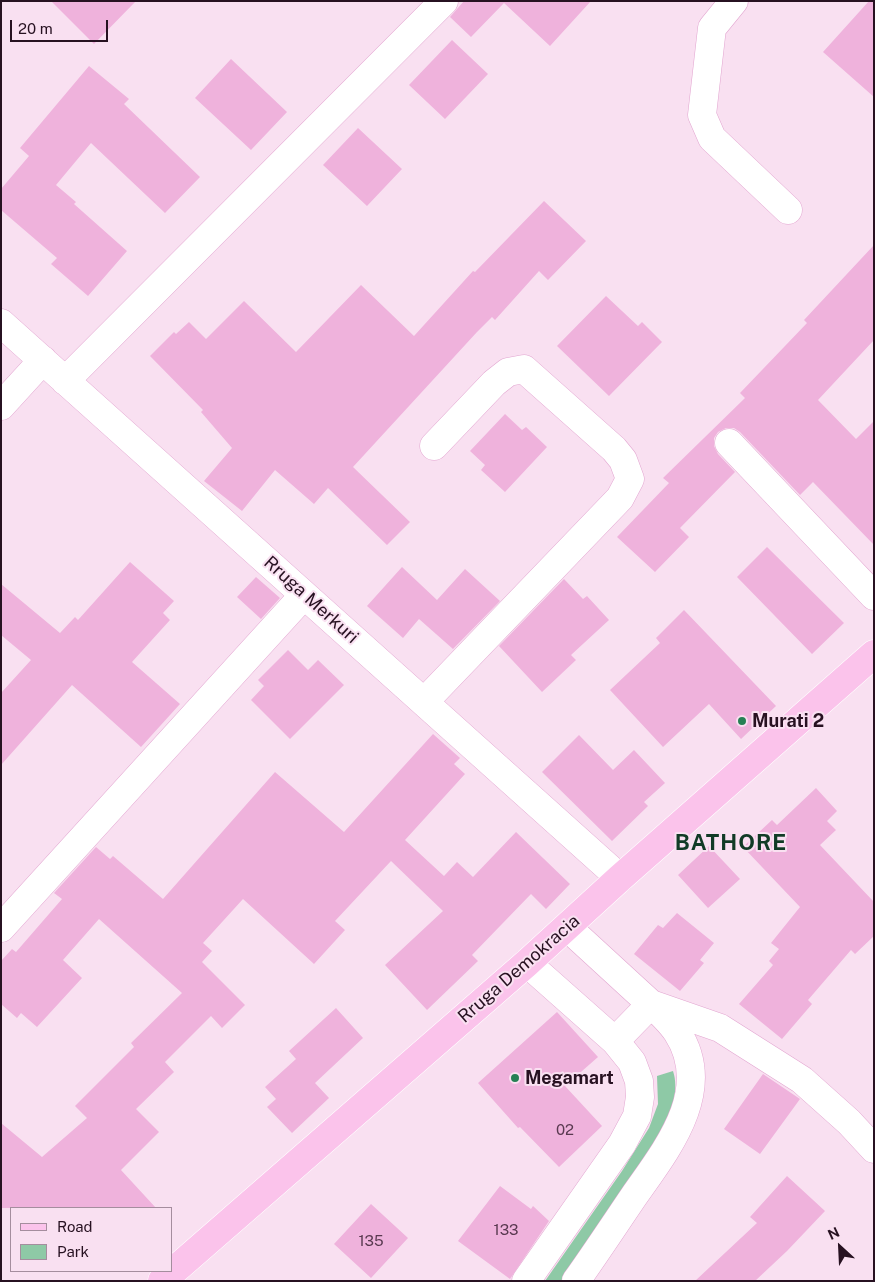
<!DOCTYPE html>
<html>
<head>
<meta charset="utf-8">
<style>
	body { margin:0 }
	#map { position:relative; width:875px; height:1282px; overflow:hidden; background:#f9e0f1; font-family:"Public Sans",sans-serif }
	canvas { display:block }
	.frame { position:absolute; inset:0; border:2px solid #271121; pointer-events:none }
	.legend { position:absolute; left:10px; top:1207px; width:162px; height:65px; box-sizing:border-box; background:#f9e0f1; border:1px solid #a58d9e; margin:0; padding:6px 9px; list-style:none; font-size:15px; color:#271121 }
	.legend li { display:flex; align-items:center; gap:10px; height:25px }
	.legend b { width:25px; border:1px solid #a58d9e }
	.north { position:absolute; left:815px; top:1222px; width:50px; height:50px; -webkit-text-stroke:4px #f9e0f1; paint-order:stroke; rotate:335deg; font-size:14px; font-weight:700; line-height:20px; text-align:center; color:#271121 }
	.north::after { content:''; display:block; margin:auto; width:18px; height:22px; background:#271121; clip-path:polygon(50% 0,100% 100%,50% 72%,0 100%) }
	.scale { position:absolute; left:10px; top:20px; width:98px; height:22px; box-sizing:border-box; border:2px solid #271121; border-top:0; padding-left:6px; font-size:15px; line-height:18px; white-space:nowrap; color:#271121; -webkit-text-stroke:4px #f9e0f1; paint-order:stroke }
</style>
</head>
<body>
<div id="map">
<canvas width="875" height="1282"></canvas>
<div class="frame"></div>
<ul class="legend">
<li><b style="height:6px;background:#fbc3eb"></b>Road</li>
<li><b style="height:14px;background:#8ec9a6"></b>Park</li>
</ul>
<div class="north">N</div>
<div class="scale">20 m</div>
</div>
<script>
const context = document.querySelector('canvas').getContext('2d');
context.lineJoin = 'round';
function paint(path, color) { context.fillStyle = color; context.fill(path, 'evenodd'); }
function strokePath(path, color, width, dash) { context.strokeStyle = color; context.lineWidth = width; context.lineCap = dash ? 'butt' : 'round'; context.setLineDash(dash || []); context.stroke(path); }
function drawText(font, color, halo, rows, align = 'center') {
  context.font = font + ' "Public Sans",sans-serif'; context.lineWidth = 4; context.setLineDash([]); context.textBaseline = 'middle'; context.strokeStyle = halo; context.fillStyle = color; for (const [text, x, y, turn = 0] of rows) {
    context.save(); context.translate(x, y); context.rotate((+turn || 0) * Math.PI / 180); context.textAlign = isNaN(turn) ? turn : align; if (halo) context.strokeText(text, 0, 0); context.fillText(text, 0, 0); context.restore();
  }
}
paint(new Path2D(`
	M673,1071C679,1089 672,1109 667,1127L563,1281H545L622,1171L649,1128L658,1104L657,1076Z`), '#8ec9a6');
paint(new Path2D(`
	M51,1H136L94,44Z
	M464,1H591L550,46L504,3L471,37L450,17Z
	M869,1H874V97L823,52Z
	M452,40L488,74L445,119L409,85Z
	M231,59L287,112L251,150L195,98Z
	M89,66L129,99L124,104L200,177L165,213L91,143L56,185L76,202L74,204L127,251L88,296L51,264L57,258L1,210V189L29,156L20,148Z
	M358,128L402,169L367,206L323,165Z
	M544,201L586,241L548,280L539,271L495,320L492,317L477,332L353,467L410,522L387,545L328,488L314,504L275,470L242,511L204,481L232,448L201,412L203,410L150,356L174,332L176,334L189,322L206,339L244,301L296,352L361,285L414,336L473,271L475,272Z
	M874,245V340L818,400L856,439L874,421V545L813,482L800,495L740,432L734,428H726L718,432L714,438V446L718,454L735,472L680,528L689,537L655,572L617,537L669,483L663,478L745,398L740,393L807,323L804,320Z
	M606,296L638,326L642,322L662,342L609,396L557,346Z
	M505,414L522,430L526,427L547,447L505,492L481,470L485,465L470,451Z
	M767,547L844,623L812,654L737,577Z
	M130,562L174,601L163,613L170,620L132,662L180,704L141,747L72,685L1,765V693L31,660L1,635V584L60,633L75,617L78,620Z
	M402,567L437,600L465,569L500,601L453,649L419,619L403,638L367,606Z
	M256,577L280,598L261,619L237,597Z
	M564,579L583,599L587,596L609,620L571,655L576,660L542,692L499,646Z
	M684,610L776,706L741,739L709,704L663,747L610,690L660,643L656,638Z
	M288,650L308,670L318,660L344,685L290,739L251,700L264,686L258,680Z
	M433,734L460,758L454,764L465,774L405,840L444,876L457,862L473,877L516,832L570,884L546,909L531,894L472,955L478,961L427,1010L385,965L443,911L391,861L335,921L345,930L314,964L243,899L203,943L212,951L202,962L245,1005L222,1028L211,1016L165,1062L174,1072L136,1109L159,1132L121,1170L156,1208H1V1123L42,1157L87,1118L75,1106L134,1047L131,1043L182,993L99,919L63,960L82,978L37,1027L21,1013L17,1018L1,1004V961L12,949L16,952L62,899L54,893L96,847L110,859L113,856L163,899L275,772L344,832Z
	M579,735L613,770L634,750L665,783L644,802L648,806L612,841L542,772Z
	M816,788L837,811L827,821L836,830L820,845L874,902V936L855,954L851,950L808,1000L812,1004L782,1039L739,1004L773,965L769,961L779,949L771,943L800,907L743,847L772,820L777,825Z
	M709,846L740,879L708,908L678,875Z
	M677,913L714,943L700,960L704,963L680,991L634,954L658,925L663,928Z
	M336,1008L363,1038L315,1083L329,1098L292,1133L267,1107L276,1099L265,1087L296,1059L289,1051Z
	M557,1012L598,1057L565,1086L602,1126L559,1167L520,1127L518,1128L478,1083Z
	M763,1074L800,1099L760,1154L724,1129Z
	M787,1176L825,1211L787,1251L755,1281H695L757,1223L750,1217Z
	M500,1186L531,1209L533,1206L549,1221L510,1279L458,1241Z
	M371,1204L408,1238L371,1278L334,1244Z`), '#efb2dc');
const minor = new Path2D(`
	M734,1L712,28L702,115L712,138L788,210
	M1,323L620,878
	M65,381L444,1
	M1,406L43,360
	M729,443L874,596
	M424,702L620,498L630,479L623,460L614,449L524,369L508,372L494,383L434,446
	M567,927C591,949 615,971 640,994C652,1005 668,1018 677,1032C715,1090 667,1149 634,1196C615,1224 596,1253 576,1281
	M1,928L304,595
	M615,1041L651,1004L720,1028L802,1080L849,1122L874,1149
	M526,1281L622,1144L637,1116L640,1097L639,1081L632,1062L615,1041L527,963`);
const major = new Path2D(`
	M162,1281L527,963L620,878L874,654`);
strokePath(minor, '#e2a5d0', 29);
strokePath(major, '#fff', 29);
strokePath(minor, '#fff', 28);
strokePath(major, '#fbc3eb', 28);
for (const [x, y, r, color] of [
	[742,721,5,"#268054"],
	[515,1078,5,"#268054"]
]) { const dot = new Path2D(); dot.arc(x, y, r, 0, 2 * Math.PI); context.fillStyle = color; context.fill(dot); strokePath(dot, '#f9e0f1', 2); }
drawText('15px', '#593950', null, [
	["02",565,1130],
	["133",506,1230],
	["135",371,1241]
]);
drawText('18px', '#271121', '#f9e0f1', [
	["Rruga Merkuri",311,600,42],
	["Rruga Demokracia",519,969,-41]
]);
drawText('bold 18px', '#271121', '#f9e0f1', [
	["Murati 2",752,721],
	["Megamart",525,1078]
], 'left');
context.letterSpacing = '1px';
drawText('bold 22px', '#113b26', '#f9e0f1', [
	["BATHORE",731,843]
]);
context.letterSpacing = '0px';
</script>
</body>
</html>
